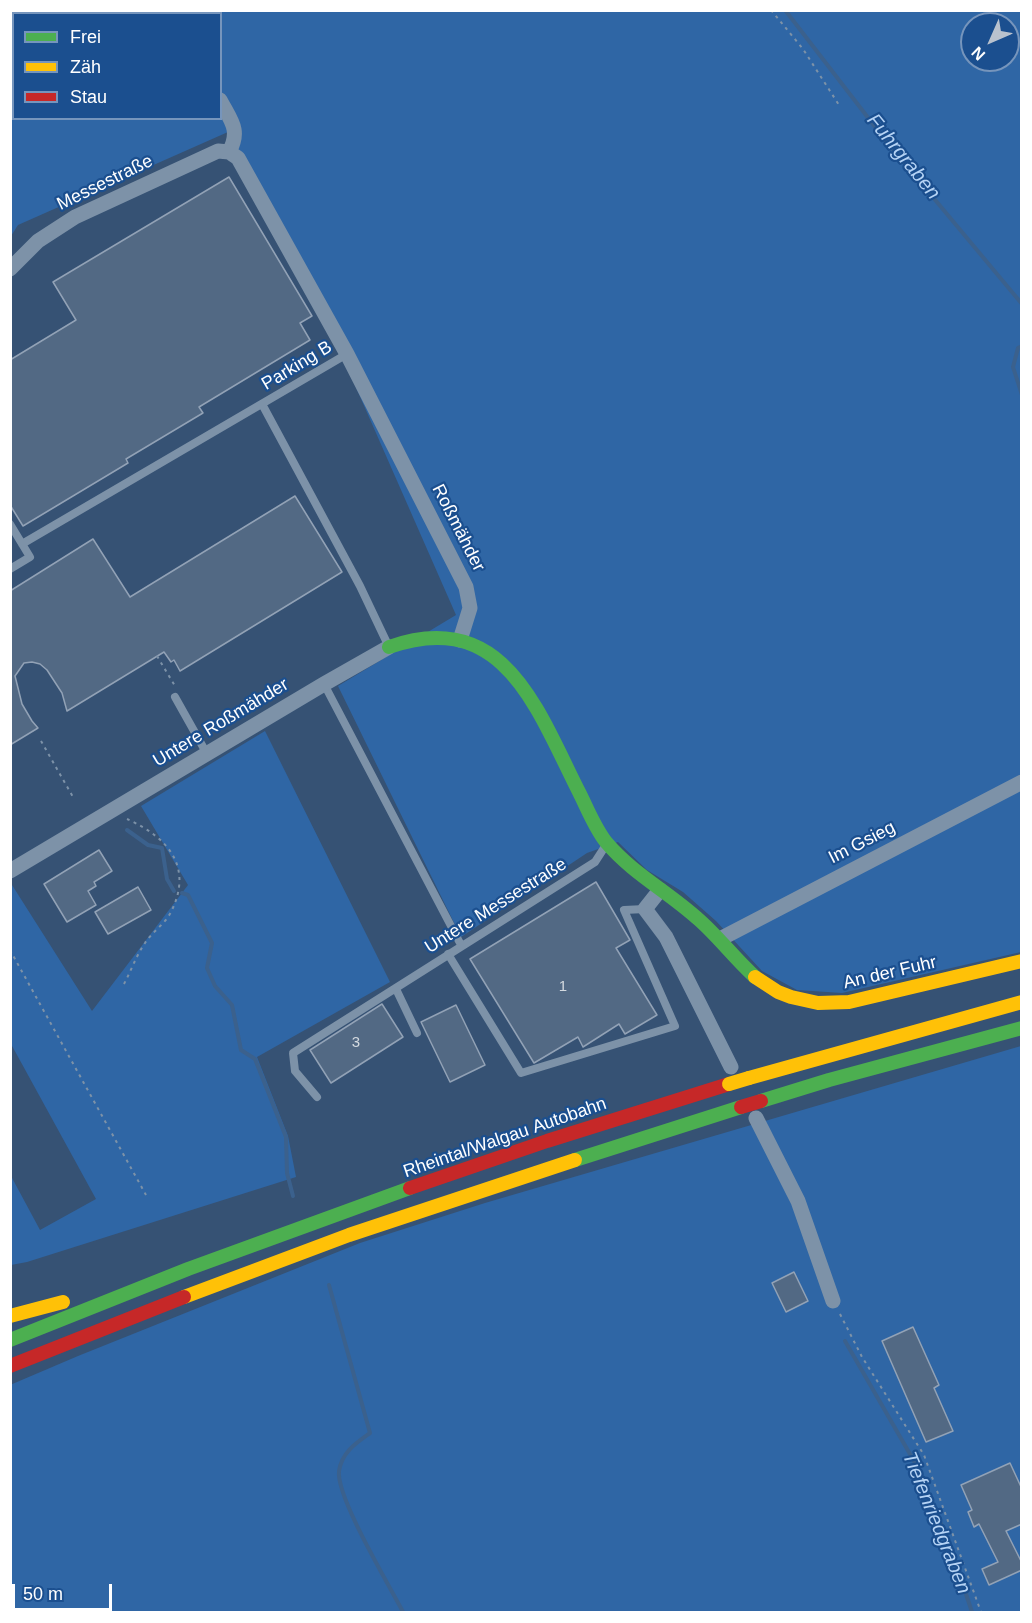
<!DOCTYPE html>
<html>
<head>
<meta charset="utf-8">
<style>
	body { margin:0 }
	#map { position:relative; width:1032px; height:1623px; overflow:hidden; background:#365274; font-family:Helvetica,sans-serif }
	canvas { display:block }
	.frame { position:absolute; inset:0; border:12px solid #fff; pointer-events:none }
	.legend { position:absolute; left:12px; top:12px; width:210px; height:108px; box-sizing:border-box; background:#1b4f8f; border:2px solid #7695bc; margin:0; padding:8px 10px; list-style:none; font-size:18px; color:#fff }
	.legend li { display:flex; align-items:center; gap:12px; height:30px }
	.legend b { width:30px; border:2px solid #7695bc }
	.north { position:absolute; left:960px; top:12px; width:60px; height:60px; box-sizing:border-box; background:#1b4f8f; border:2px solid #7695bc; border-radius:50%; rotate:225deg; font-size:16px; font-weight:700; line-height:24px; text-align:center; color:#fff }
	.north::after { content:''; display:block; margin:auto; width:21px; height:27px; background:#b9c2ce; clip-path:polygon(50% 0,100% 100%,50% 72%,0 100%) }
	.scale { position:absolute; left:12px; top:1584px; width:100px; height:27px; box-sizing:border-box; border:3px solid #fff; border-top:0; padding-left:8px; font-size:18px; line-height:21px; white-space:nowrap; color:#fff; -webkit-text-stroke:4px #1b4f8f; paint-order:stroke }
</style>
</head>
<body>
<div id="map">
<canvas width="1032" height="1623"></canvas>
<div class="frame"></div>
<ul class="legend">
<li><b style="height:8px;background:#4caf50"></b>Frei</li>
<li><b style="height:8px;background:#ffc107"></b>Zäh</li>
<li><b style="height:8px;background:#c62828"></b>Stau</li>
</ul>
<div class="north">N</div>
<div class="scale">50 m</div>
</div>
<script>
const context = document.querySelector('canvas').getContext('2d');
context.lineJoin = 'round';
function paint(path, color) { context.fillStyle = color; context.fill(path, 'evenodd'); }
function strokePath(path, color, width, dash) { context.strokeStyle = color; context.lineWidth = width; context.lineCap = dash ? 'butt' : 'round'; context.setLineDash(dash || []); context.stroke(path); }
function drawText(font, color, halo, rows, align = 'center') {
  context.font = font + ' Helvetica,sans-serif'; context.lineWidth = 4.5; context.setLineDash([]); context.textBaseline = 'middle'; context.strokeStyle = halo; context.fillStyle = color; for (const [text, x, y, turn = 0] of rows) {
    context.save(); context.translate(x, y); context.rotate((+turn || 0) * Math.PI / 180); context.textAlign = isNaN(turn) ? turn : align; if (halo) context.strokeText(text, 0, 0); context.fillText(text, 0, 0); context.restore();
  }
}
paint(new Path2D(`
	M11,11H1021V952L842,993L797,990L762,971L716,921L683,892L647,870L618,842L587,853L461,937L338,686L456,615L347,367L228,132L18,225L11,236ZM14,14H220V118H14ZM972,24H1008V60H972Z
	M265,731L390,982L257,1057L288,1136L296,1177L27,1262L11,1265V1176L40,1230L96,1199L11,1044V886L12,885L92,1011L188,885L141,806Z
	M1021,1046V1612H11L10,1385L78,1356L360,1243L485,1203Z`), '#2f66a5');
strokePath(new Path2D(`
	M785,10L886,141L1022,304
	M1022,346L1018,348L1013,367L1022,395
	M127,830L148,845L162,848L167,879L174,891
	M182,893L188,895L212,943L207,968L215,986L232,1005L241,1050L255,1059L286,1137L287,1173L293,1196
	M329,1285L370,1433C356,1443 342,1452 339,1471C336,1497 389,1585 403,1612
	M845,1341L918,1468L950,1546L972,1612`), '#3b618d', 4);
const building = new Path2D(`
	M229,177L312,316L300,323L310,340L199,407L203,413L126,459L128,463L23,526L10,505V360L76,320L53,282Z
	M295,496L342,572L180,671L174,660L171,662L164,652L67,711L62,693L47,670L40,664L32,662L24,663L15,676L22,704L32,721L38,728L10,745V591L93,539L130,597Z
	M99,850L112,871L94,882L96,886L88,891L96,905L67,922L44,884Z
	M596,882L630,940L616,948L657,1015L625,1034L619,1024L583,1047L578,1037L534,1063L470,959Z
	M138,887L151,910L108,934L95,912Z
	M382,1004L403,1037L331,1083L310,1050Z
	M456,1005L485,1065L450,1082L421,1022Z
	M794,1272L808,1301L786,1312L772,1283Z
	M913,1327L939,1385L934,1388L953,1431L926,1442L882,1341Z
	M1010,1463L1022,1489V1524L1006,1531L1022,1563V1570L989,1585L982,1569L998,1562L979,1524L974,1527L968,1512L972,1510L961,1485Z`);
paint(building, '#526984');
strokePath(building, '#92a2b6', 1.5);
strokePath(new Path2D(`
	M771,10L803,49L839,105
	M157,656L175,686
	M41,741L73,797
	M10,950L146,1195
	M124,984C131,971 136,956 145,943C152,932 165,924 171,912C194,866 167,837 127,819
	M840,1314L862,1357L924,1455L981,1612`), '#7d92a8', 2, [3, 4.5]);
strokePath(new Path2D(`
	M262,404L360,586L388,645
	M10,524L30,557L10,569
	M22,544L347,354
	M324,684L461,945
	M175,697L207,754
	M448,954L521,1073L675,1026L624,910L645,909
	M396,989L417,1033
	M317,1097L295,1071L293,1053C394,990 494,925 595,862L606,845`), '#7d92a8', 8);
strokePath(new Path2D(`
	M175,10L176,14
	M220,100C231,121 241,130 229,152
	M10,269L38,241L75,217L218,151L229,152L238,158L347,354L466,587L470,608L460,640
	M10,871L324,684L389,647
	M660,890L645,909L666,937L731,1067
	M720,939L1022,782
	M756,1118L798,1201L833,1301`), '#7d92a8', 15);
strokePath(new Path2D(`
	M389,647C505,606 538,712 580,794C588,810 595,828 606,842C632,873 667,891 697,918C718,936 734,958 755,977
	M761,1101L829,1080L1022,1028
	M575,1160L741,1107
	M10,1340L188,1269L410,1188`), '#4caf50', 14);
strokePath(new Path2D(`
	M755,977L778,992L791,997L818,1003L849,1002L1022,961
	M749,1078L1022,1002
	M184,1297L349,1235L575,1160
	M10,1316L63,1302`), '#ffc107', 14);
strokePath(new Path2D(`
	M410,1188L547,1141L729,1084
	M10,1366L184,1297`), '#c62828', 14);
strokePath(new Path2D(`
	M729,1084L749,1078`), '#ffc107', 14);
strokePath(new Path2D(`
	M741,1107L761,1101`), '#c62828', 14);
drawText('15px', '#d4dae0', null, [
	["1",563,987],
	["3",356,1043]
]);
drawText('18px', '#fff', '#1b4f8f', [
	["Messestraße",105,183,-26],
	["Parking B",297,366,-31],
	["Roßmähder",458,528,63],
	["Untere Roßmähder",221,723,-31],
	["Im Gsieg",862,843,-27],
	["Untere Messestraße",496,906,-32],
	["An der Fuhr",890,973,-13],
	["Rheintal/Walgau Autobahn",505,1138,-19]
]);
drawText('italic 20px', '#b5d3f5', '#1b4f8f', [
	["Fuhrgraben",903,157,51],
	["Tiefenriedgraben",936,1523,68]
]);
</script>
</body>
</html>
